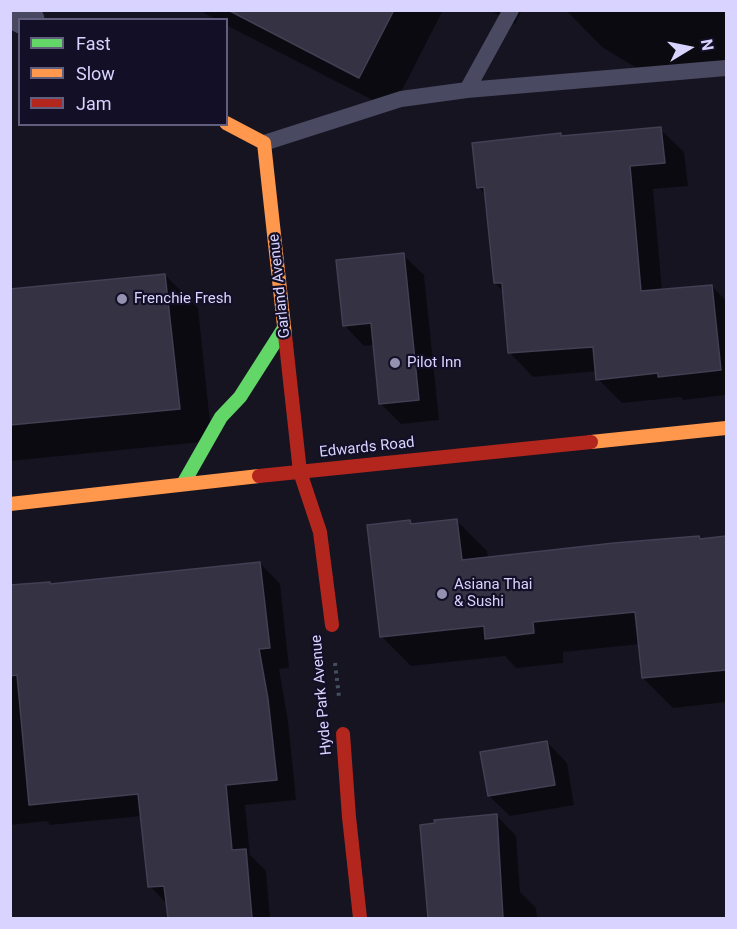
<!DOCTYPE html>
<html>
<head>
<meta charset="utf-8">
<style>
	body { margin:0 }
	#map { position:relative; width:737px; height:929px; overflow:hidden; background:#161421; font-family:Roboto,sans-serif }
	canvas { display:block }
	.frame { position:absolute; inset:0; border:12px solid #d9d4ff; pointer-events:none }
	.legend { position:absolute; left:18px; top:18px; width:210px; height:108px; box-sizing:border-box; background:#130f26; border:2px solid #625e7d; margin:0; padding:8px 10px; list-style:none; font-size:18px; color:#d9d4ff }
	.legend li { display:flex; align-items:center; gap:12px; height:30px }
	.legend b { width:30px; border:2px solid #625e7d }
	.north { position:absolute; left:659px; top:18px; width:60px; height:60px; -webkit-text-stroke:4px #130f26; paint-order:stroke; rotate:80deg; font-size:16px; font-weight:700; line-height:24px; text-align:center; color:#d9d4ff }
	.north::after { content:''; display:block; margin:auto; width:21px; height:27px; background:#d9d4ff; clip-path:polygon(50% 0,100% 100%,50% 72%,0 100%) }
</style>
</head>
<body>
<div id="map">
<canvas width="737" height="929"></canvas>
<div class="frame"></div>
<ul class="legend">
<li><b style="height:8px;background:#63d668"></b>Fast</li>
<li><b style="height:8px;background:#ff974d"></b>Slow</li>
<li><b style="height:8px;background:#b3261e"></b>Jam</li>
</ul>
<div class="north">N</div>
</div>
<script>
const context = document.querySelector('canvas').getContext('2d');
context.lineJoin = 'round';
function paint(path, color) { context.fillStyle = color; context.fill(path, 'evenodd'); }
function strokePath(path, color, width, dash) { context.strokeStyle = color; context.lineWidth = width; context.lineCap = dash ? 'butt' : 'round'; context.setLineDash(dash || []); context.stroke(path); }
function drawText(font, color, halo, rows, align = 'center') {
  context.font = font + ' Roboto,sans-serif'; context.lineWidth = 4.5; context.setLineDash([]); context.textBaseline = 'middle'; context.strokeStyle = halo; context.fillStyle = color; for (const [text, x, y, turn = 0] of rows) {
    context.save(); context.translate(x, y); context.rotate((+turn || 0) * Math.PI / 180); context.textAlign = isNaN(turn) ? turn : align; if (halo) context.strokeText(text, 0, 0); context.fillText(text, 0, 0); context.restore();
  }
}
paint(new Path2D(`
	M199,10H443L392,110L226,25V20H217Z
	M489,10H522L515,24Z
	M566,10H726V73L658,81L602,47Z
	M660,129L684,152L688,186L653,189L662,291L712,286L726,301V395L683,400L681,397L622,403L598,379L597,371L533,377L510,353L504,292L495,283L486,195L478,187L560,135L563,137Z
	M403,255L424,275L439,420L401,424L381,404L375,345L364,346L344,325Z
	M165,275L198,308L212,441L10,461V291Z
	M409,521L413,526L457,521L487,551L488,559L699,537L702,540L726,538V702L673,708L643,678L640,644L563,652V663L516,668L505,656L411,666L381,636Z
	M260,563L280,584L289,668L279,669L288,721L296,800L245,805L250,855L266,871L270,918H169L168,905L150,886L142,816L50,825L47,821L10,825V587L50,583L52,585Z
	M547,742L567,763L574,805L510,816L489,796Z
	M496,815L516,836L520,892L536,908L537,918H428L421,826Z`), '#0007');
const building = new Path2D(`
	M228,10H394L359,78Z
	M661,127L665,163L630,166L641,291L712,285L721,370L658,377V373L596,380L593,347L508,353L502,283H494L484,187L477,188L472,143L561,133V136Z
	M404,253L419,400L379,404L371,323L343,326L336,260Z
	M165,274L180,409L10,425V289Z
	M457,519L462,560L614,543L699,536L700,539L726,536V670L642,678L635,612L533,622L534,633L485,639L484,626L380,637L367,525L410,520L411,524Z
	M260,562L270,648L259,649L268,699L277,780L226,785L232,850L246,849L252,918H168L164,886L148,887L138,794L29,805L17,675L10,676V585L50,582V584Z
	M547,741L555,785L488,796L480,752Z
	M497,814L503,918H428L420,825L435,823L434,820Z`);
paint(building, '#343243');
strokePath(building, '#433f54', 1.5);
strokePath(new Path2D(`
	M335,663L339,697`), '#44505f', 4, [3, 4.5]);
strokePath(new Path2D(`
	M467,90L511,10
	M264,143L401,99L467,90L726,68`), '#4a4962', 16);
strokePath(new Path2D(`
	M10,11L28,20`), '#4a4962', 33);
strokePath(new Path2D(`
	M183,484L221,417L240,397L284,328`), '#63d668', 14);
strokePath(new Path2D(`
	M226,123L264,143L285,335
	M591,442L726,428
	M10,504L259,476`), '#ff974d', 14);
strokePath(new Path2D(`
	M285,335L300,472L320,532L332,625
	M259,476L591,442
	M343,734L349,817L360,918`), '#b3261e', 14);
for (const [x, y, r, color] of [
	[122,299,6,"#9591b1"],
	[395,363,6,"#9591b1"],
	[442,594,6,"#9591b1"]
]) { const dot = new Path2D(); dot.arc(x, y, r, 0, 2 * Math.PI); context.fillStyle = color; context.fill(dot); strokePath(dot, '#130f26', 2); }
drawText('15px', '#d9d4ff', '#130f26', [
	["Garland Avenue",280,286,-96],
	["Edwards Road",367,448,-6],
	["Hyde Park Avenue",322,695,-95]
]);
drawText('15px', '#d9d4ff', '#130f26', [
	["Frenchie Fresh",134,299],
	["Pilot Inn",407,363],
	["Asiana Thai",454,585],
	["& Sushi",454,602]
], 'left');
</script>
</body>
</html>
